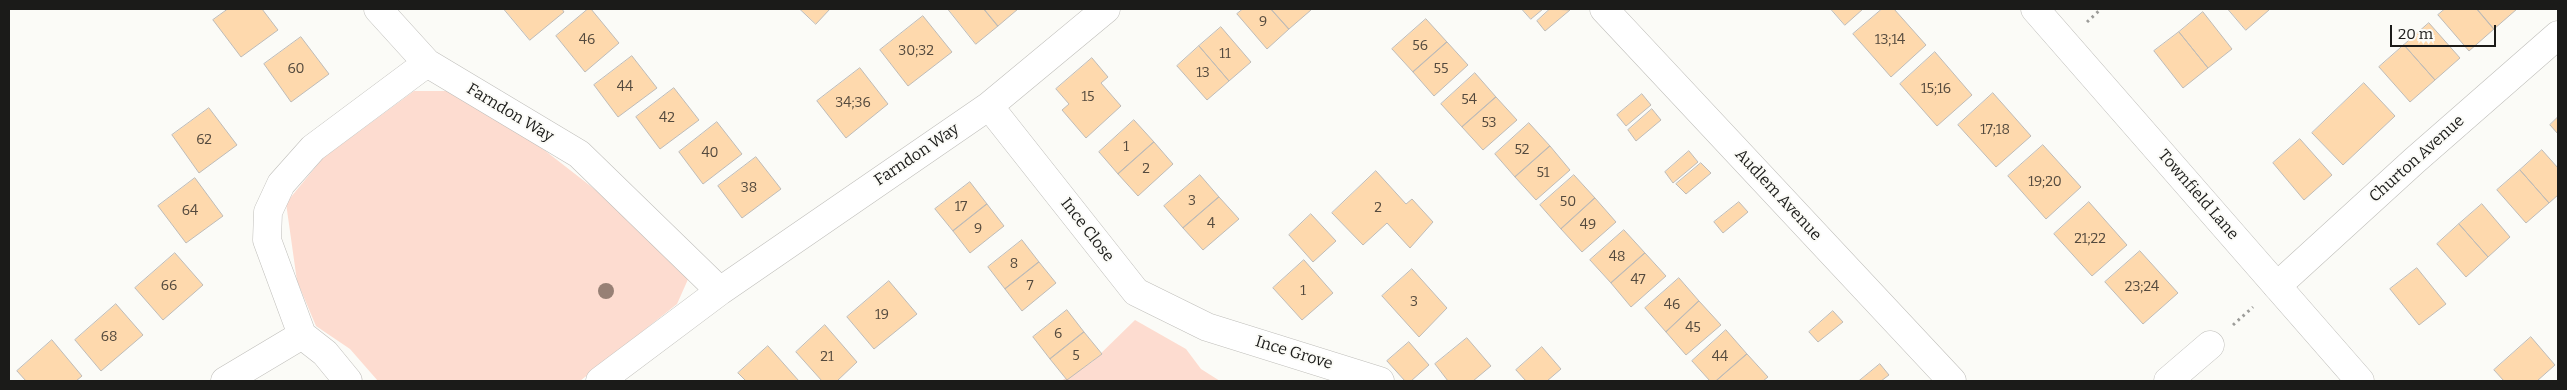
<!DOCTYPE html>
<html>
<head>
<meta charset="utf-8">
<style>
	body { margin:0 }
	#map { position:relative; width:2567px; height:390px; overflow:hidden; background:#fbfbf7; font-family:Bitter,serif }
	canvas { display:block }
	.frame { position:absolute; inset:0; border:10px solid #1b1b19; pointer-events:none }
	.scale { position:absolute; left:2390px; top:25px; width:106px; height:22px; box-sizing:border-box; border:2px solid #1b1b19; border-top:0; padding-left:6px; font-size:15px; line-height:18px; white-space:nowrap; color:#1b1b19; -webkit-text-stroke:4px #fbfbf7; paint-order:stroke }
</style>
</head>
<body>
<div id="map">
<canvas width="2567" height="390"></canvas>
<div class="frame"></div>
<div class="scale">20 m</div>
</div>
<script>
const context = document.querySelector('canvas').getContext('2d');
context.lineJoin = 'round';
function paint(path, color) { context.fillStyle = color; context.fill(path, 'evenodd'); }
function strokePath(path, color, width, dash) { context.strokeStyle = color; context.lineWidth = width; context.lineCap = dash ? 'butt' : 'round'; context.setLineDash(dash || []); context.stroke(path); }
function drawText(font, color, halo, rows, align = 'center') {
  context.font = font + ' Bitter,serif'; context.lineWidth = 4; context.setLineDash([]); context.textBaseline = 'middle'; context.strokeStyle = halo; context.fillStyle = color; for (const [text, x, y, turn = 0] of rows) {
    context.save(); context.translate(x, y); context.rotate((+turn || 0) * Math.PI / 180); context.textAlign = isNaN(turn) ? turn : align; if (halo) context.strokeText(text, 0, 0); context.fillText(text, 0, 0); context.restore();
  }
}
paint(new Path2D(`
	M414,91H449L516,128L674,251L689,277L677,304L580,381H378L350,349L316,326L297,281L286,203L323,158Z
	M1135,320L1186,349L1201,369L1220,381H1061L1092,362Z`), '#fddcd0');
const building = new Path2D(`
	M228,9H262L278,30L241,57L213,20Z
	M504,9H562L564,12L530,40Z
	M588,9H591L619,43L585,72L556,36Z
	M800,9H830L816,24Z
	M948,9H984L998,26L976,44Z
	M984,9H1018L998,26Z
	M1243,9H1271L1289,29L1267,49L1237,14Z
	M1271,9H1310L1311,10L1289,29Z
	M1522,9H1543L1531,19Z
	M1550,9L1570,10L1545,31L1537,21Z
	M1831,9H1863L1845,25Z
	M1882,9H1894L1926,45L1891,77L1853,34Z
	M2228,9H2268L2269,10L2246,30Z
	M2445,9H2477L2494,29L2469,51L2438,15Z
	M2477,9H2517L2494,29Z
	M2203,12L2232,49L2208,68L2179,32Z
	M923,16L952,52L908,86L880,50Z
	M1426,19L1447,42L1413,72L1392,49Z
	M2429,23L2460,58L2435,80L2404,45Z
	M1221,27L1251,62L1229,81L1199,46Z
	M2179,32L2208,68L2183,88L2154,51Z
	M301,37L329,74L291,102L264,64Z
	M1447,42L1468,65L1434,96L1413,72Z
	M2404,45L2435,80L2410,102L2379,67Z
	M1199,46L1229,81L1207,100L1177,66Z
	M1935,52L1972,95L1937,126L1900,84Z
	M632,56L657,88L618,117L594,85Z
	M1092,58L1108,77L1101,83L1121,106L1086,138L1062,110L1069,104L1056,89Z
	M860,68L888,104L846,138L817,101Z
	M1475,73L1496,97L1462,127L1441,104Z
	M2364,83L2395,116L2343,165L2312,133Z
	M674,88L699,120L660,149L636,117Z
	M1993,93L2031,136L1996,167L1958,125Z
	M1642,94L1651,105L1626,126L1617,115Z
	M1496,97L1517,120L1483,150L1462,127Z
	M209,108L237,145L199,173L172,135Z
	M1652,109L1661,120L1636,141L1628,130Z
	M2558,117V134L2550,125Z
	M1134,120L1154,142L1118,174L1099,152Z
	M717,122L742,154L703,184L679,152Z
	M1529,123L1550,146L1515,177L1495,154Z
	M2300,139L2332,175L2304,200L2273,163Z
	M1154,142L1173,164L1138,196L1118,174Z
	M2043,145L2081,187L2046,219L2008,176Z
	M1550,146L1570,170L1536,200L1515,177Z
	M2542,150L2558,168V195L2549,203L2520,170Z
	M1689,151L1698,162L1673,183L1665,172Z
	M756,157L781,189L742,218L718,186Z
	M1701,163L1711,173L1686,194L1676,184Z
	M2520,170L2549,203L2526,223L2497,190Z
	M1376,171L1406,204L1412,199L1433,222L1410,248L1387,223L1363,245L1332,213Z
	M1200,175L1219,197L1183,228L1164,206Z
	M1574,175L1595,198L1561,229L1540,205Z
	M195,178L223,216L186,243L158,206Z
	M970,182L987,204L953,231L935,209Z
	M1219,197L1239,219L1203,250L1183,228Z
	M1595,198L1616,222L1582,252L1561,229Z
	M1739,202L1748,212L1723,233L1714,222Z
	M2089,202L2127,245L2092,276L2054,234Z
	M987,204L1004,226L970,253L953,231Z
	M2482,204L2510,237L2488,257L2459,224Z
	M1311,214L1336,241L1313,262L1289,235Z
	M2459,224L2488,257L2466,277L2437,244Z
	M1624,230L1645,253L1611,283L1590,260Z
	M1022,240L1039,262L1005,289L988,267Z
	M2140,251L2178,293L2143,324L2105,282Z
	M175,253L203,285L163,320L135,288Z
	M1645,253L1666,276L1631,307L1611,283Z
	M1304,260L1333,293L1302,320L1273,288Z
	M1039,262L1056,283L1022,311L1005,289Z
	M2417,268L2446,304L2419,325L2390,289Z
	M1412,269L1447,308L1419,337L1382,296Z
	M1679,278L1699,301L1666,332L1645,308Z
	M889,281L917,314L874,349L847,317Z
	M1699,301L1721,325L1686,355L1666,332Z
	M116,304L143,335L101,371L75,340Z
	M1067,310L1084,332L1050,359L1033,337Z
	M1833,311L1843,322L1818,342L1809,332Z
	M825,325L857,362L837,381H822L796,352Z
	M1726,330L1747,354L1716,381H1710L1692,361Z
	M1084,332L1102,354L1067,380L1050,359Z
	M2531,337L2555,365L2537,381H2504L2494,370Z
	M1467,338L1491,366L1473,381H1448L1435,364Z
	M52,340L82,376L76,381H26L17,371Z
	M1409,342L1429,365L1411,381H1405L1387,361Z
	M768,346L799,381H746L738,373Z
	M1542,347L1561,369L1547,381H1526L1516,370Z
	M1747,354L1768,377L1763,381H1716Z
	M1880,364L1889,375L1881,381H1859Z`);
paint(building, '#fed9ad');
strokePath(building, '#bebbb7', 1);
const minor = new Path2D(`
	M378,9L427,63L579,154L720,291
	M1604,9L1952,381
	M989,106L1136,292L1207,327L1380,381
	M2277,286L2414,161L2558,35
	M302,335L325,353L348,381
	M225,381L302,335L267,240L268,212L281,184L313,148L427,63
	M600,381L720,291L989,106L1106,9
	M2168,381L2210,345`);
const tertiary = new Path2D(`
	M2035,9L2360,381`);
strokePath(minor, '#bfbeba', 29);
strokePath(tertiary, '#bfbeba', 29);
strokePath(new Path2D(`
	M2087,22L2101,9
	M2233,325L2253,307`), '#9c9c99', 3, [2.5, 4]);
strokePath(minor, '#fff', 28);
strokePath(tertiary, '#fff', 28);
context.fillStyle = '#978075';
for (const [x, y] of [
	[606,291]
]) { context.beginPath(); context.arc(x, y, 8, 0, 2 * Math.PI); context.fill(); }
drawText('14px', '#544a3e', null, [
	["9",1263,22],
	["46",587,40],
	["13;14",1890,40],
	["56",1420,46],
	["30;32",916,51],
	["11",1225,54],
	["60",296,69],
	["55",1441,69],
	["13",1203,73],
	["44",625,87],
	["15;16",1936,89],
	["15",1088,97],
	["54",1469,100],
	["34;36",853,103],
	["42",667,118],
	["53",1489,123],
	["17;18",1995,130],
	["62",204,140],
	["1",1126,147],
	["52",1522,150],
	["40",710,153],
	["2",1146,169],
	["51",1543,173],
	["19;20",2045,182],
	["38",749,188],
	["3",1192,201],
	["50",1568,202],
	["17",961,207],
	["2",1378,208],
	["64",190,211],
	["4",1211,224],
	["49",1588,225],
	["9",978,229],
	["21;22",2090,239],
	["48",1617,257],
	["8",1014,264],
	["47",1638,280],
	["66",169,286],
	["7",1030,286],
	["23;24",2142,287],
	["1",1303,291],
	["3",1414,302],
	["46",1672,305],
	["19",882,315],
	["45",1693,328],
	["6",1058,334],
	["68",109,337],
	["5",1076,356],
	["21",827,357],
	["44",1720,357]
]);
drawText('16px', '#1b1b19', '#fbfbf7', [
	["Farndon Way",510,113,31],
	["Farndon Way",917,155,-34],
	["Churton Avenue",2417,159,-42],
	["Audlem Avenue",1778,195,47],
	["Townfield Lane",2198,195,49],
	["Ince Close",1087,230,52],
	["Ince Grove",1294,353,17]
]);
</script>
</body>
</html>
